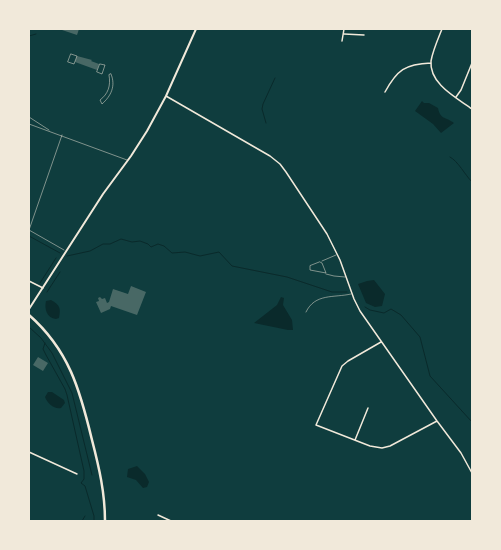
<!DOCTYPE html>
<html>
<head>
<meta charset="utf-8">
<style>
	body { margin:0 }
	#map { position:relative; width:501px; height:550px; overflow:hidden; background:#0f3d3e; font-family:"Source Serif 4",serif }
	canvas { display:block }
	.frame { position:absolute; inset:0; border:30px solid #f1e9da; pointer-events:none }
</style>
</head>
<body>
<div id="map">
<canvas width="501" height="550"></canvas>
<div class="frame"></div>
</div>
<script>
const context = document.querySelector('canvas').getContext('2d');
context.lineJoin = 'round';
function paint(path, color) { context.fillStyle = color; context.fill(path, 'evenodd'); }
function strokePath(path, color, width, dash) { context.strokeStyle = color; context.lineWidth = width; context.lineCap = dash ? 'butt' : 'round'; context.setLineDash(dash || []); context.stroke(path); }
paint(new Path2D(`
	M422,101L424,103H429L438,108C440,120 447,117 454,123L441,133L433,124L415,111Z
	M374,280L385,294L382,306L375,307L366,303L358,284L367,281Z
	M281,297L284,298L283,305L292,320L293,330H288L254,323L277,305Z
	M51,300C60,305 61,308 59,318L56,319C47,318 44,309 46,301Z
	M48,392H52L64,400L65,403L61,408C55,410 47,403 45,397Z
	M137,466L145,474L149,482L147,487L143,488L136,480L127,477L128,469Z`), '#0a2a2b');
strokePath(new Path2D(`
	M29,36L36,34
	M266,123L262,109L263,104L275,78
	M450,157C458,161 465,175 472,182
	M29,236L60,253
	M67,256L90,251L103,244H110L121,239L132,242L140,241L148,244L151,247L158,244L164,246L172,253L185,252L200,256L219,252L232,266L287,277L332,292H347
	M40,283L56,258
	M47,292L60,272
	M365,307L370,310L384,313L391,309L401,315L420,337L430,376L472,422
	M29,327L41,338L52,353L72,393L92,475
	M45,343L43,349L46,355L65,389L67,395L84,471V479L81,483L85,486L94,516V521
	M82,521L85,516`), '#0a2a2b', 1);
paint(new Path2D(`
	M59,29H79L77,35Z
	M77,56L92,60L91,61L99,64L97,70L75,62Z
	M131,286L146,292L137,315L111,306L110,309L101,313L96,302L99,301L98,298L100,297L102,299L105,298L107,303L109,302L113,289L128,294Z
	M38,357L48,363L43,371L33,365Z`), '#486865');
strokePath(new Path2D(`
	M71,54L77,56L74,64L68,62Z
	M100,64L105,65L102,74L97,72Z
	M111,74C116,86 111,96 102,104L100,100C108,94 111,86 109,75Z`), '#f1e9da', 0.5);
strokePath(new Path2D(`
	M29,117L49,130
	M29,124L127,160
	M62,135L29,230L64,250
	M322,261L336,255
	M320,262L322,263L326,273L310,270V266Z
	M326,274L334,276L345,277
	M306,312C315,293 334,298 351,294`), '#f1e9da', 0.5);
strokePath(new Path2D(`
	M442,29C438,39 433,50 431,61C429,84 457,98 472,109
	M344,34L364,35
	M342,41L344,29
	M385,92C397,70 405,64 431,63
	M166,96L270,156L280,164L286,172L327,234L340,260L354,299L360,311L437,421L461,453L472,473
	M456,97L461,90L472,63
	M29,281L43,288
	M381,342L348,361L342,366L316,425L370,446L382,448L390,446L437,421
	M355,440L368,408
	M29,452L77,474
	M158,515L171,521`), '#f1e9da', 1.5);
strokePath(new Path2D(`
	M29,309L103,194L131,156L147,131L166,96L196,29`), '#f1e9da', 2);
strokePath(new Path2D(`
	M29,315C69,350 80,390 92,440C99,467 105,493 105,521`), '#f1e9da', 2.5);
</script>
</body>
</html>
